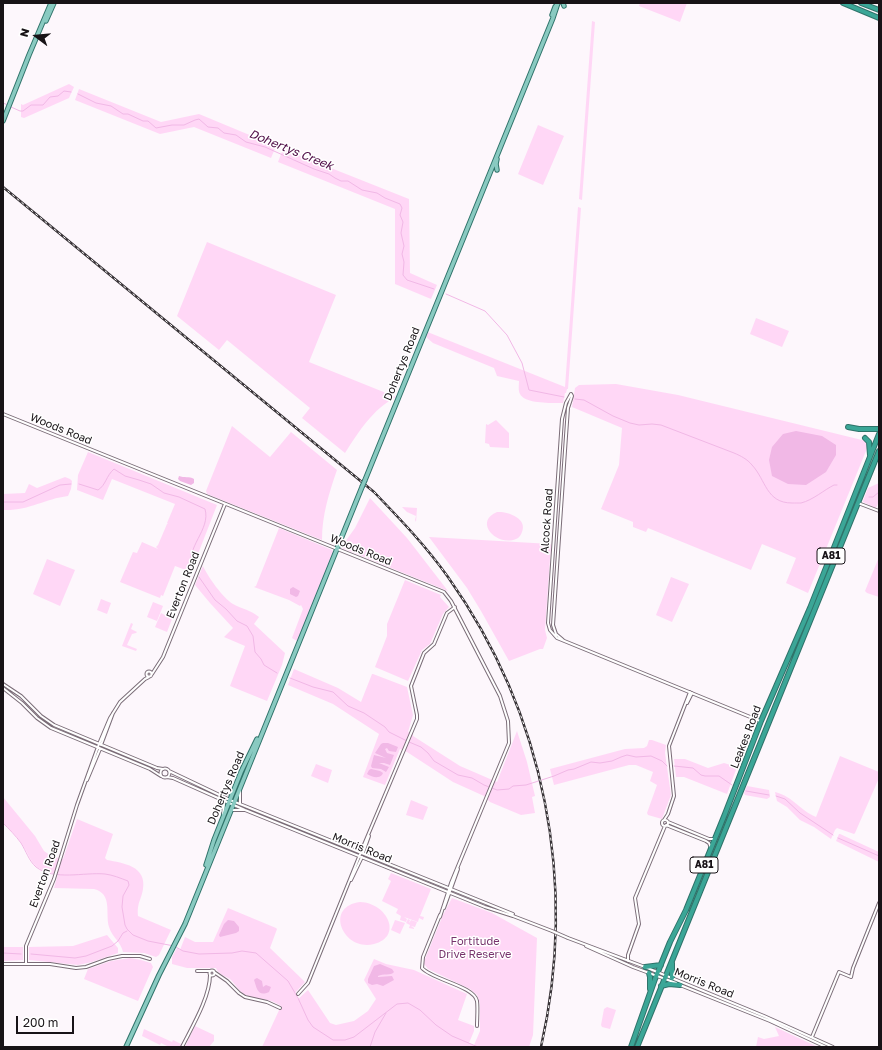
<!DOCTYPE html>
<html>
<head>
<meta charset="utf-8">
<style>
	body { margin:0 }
	#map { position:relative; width:882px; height:1050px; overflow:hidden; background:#fdf7fc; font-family:"Golos Text",sans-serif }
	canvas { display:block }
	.frame { position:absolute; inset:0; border:4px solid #181317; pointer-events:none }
	.north { position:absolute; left:16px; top:16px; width:40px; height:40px; -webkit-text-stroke:3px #fff; paint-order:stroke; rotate:286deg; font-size:11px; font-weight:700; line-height:16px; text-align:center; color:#181317 }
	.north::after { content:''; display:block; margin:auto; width:14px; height:18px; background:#181317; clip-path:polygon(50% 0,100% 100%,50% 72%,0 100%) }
	.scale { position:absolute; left:16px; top:1016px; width:58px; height:18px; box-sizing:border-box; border:2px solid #181317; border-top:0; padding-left:5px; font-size:12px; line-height:14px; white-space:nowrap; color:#181317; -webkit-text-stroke:3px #fff; paint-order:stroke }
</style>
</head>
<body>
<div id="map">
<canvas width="882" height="1050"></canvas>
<div class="frame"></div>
<div class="north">N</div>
<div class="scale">200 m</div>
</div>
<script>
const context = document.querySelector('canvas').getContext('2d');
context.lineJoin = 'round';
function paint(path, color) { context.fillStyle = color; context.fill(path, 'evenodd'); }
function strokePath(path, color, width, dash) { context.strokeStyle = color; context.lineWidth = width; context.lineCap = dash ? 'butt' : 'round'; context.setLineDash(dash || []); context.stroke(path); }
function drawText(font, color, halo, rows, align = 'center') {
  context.font = font + ' "Golos Text",sans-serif'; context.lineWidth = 3; context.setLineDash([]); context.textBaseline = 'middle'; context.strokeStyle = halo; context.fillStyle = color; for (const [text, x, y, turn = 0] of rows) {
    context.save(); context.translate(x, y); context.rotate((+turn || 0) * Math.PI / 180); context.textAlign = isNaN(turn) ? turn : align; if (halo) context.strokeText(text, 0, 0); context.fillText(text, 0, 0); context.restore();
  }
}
paint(new Path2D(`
	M640,3H687L680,22L639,6Z
	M592,21L595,22L582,200L579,199Z
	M69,84L74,87L69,98L24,118L21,117V104L23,105Z
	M79,89L161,122L199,114L276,146L271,158L194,127L160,134L75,100Z
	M538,125L564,136L543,185L518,174Z
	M283,149L409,199L410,273L437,285L431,299L395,284V209L278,162Z
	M578,207L581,208L568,389H567L566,393H565L563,403C552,403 525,404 520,394C518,390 519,385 519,381L497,376L494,368L433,343L426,337L428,332L430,333L565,387Z
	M207,242L336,295L309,362L396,397C373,409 359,431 345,453L302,418L310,408L227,340L219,350L177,316Z
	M756,318L789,331L782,347L750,334Z
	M616,384L678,395L866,441L868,446L808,593L786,583L796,558L762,544L751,570L648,528L646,532L633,527V522L601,509L619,465L622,428L572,407L575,388L579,385Z
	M496,420L509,433V448L490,447L489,444L485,443L486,424L488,425Z
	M232,426L270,457L291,432L337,470C329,493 322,515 322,540L207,494L206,491Z
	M88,452L217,505L191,572L175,566L163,596L161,595L160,598L120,582L133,552L137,553L142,542L158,549L156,547L158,545L167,524H168L167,523L175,504L112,479L103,500L77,490L78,475Z
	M65,477L70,479L72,481L71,489L68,496C44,499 29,511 3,510V494L25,493L29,484L37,488Z
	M879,483V501L876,508L863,502V501L868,488Z
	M370,498L407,538L448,591L342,548V546L355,528Z
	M402,507L417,508L416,522L415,520L416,516L407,512Z
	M497,512C507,511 528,518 522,532C521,535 519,538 516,539C497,547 473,522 497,512Z
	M279,528L332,550L334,553L297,641L292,638L303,609L301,605L300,606L289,600L254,587L256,586Z
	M429,537L551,544L545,630L547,638L543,649H540L509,661L481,611L467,588Z
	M879,557V597L867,593L865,591Z
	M47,559L75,570L60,606L33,594Z
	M203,566C208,577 223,598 233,604C242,609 251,610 259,617L254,624L285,653L282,665L267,701L230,686L245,646L224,637L233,628L210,603L195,585Z
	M671,577L689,584L672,622L656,615Z
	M405,580L441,595L440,597L449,607L443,614L430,644L422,650L408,681L375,667L387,636V624Z
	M101,599L111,603L107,614L97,610Z
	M153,602L163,606L157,621L147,617Z
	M161,613L172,619L167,632L155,627Z
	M131,623L133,624L131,629L137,632L136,633L132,634L127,645L137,649L136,651L122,646Z
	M294,669L338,688L361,702L372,674H373L407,687L413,715L408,732L413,734V736L460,766L497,782L517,731L527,762L535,796L532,797L535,813L521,815L490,802L484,796L453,782L407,752L400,749L385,785L363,777L379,734L333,704L288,685Z
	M649,740H652L666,745L665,753L671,795L662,819L648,815L647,813L657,785L650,781L653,772L636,765H629L554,785L550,769L625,749L644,748L647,746Z
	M840,756L879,772V778L855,833L854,834L837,828L835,830L831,839L814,827L800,820L787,807L777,801L775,792C794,797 799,810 816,817Z
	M674,759H685L708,768L724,763L737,767L727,794L684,777H676Z
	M316,764L332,770L328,783L311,776Z
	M747,786L769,790L770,797L767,799L745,795L744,793Z
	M3,797L35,836L44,851L51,856L63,859L77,819L113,834L105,858L107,860C123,863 147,866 143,889C141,901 137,902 138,916L171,930L159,955L156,957L144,953L123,952C121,942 112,937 109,927C105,913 113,894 94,889L54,888L58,874C32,870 34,864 22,844C17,836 9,829 3,823Z
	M411,800L428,807L423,820L406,815Z
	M839,834H840L879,852V862L836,841Z
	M391,873L431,889L420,916L424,917L423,920L419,918L418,922L404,917L407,919L406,922L400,920L401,916L396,913L398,909L382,901L391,881L388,879Z
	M452,898L492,913L537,938L533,1035L529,1047H262L281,1006C268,997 261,1001 248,996C240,993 236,985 230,979C225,976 218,974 216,968H187L172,964V957L177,948L180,950L185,937L195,942H213L228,908L276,928L277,929L270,948L305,982L295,993L298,999L308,990L330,1023L336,1025L354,1021L368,1011L376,999L364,980L374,959L386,964L414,970L467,994L458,1020L474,1026V1031L469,1043L474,1045L480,1031V1003L477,995L470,989L428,969L424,964L425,959L443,915Z
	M360,902C388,903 403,937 374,944C344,952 323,907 360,902Z
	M408,919L410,920L409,923L411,920L417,922L415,927L411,926L414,928V929L409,928L410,925L406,923Z
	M395,920L405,923L400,934L391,930Z
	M107,935L118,948V953L92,962L78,965L29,960V947L73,946Z
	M3,947H23V960L3,961Z
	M130,958L141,960L151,963L153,967L138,1001L84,979L88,969L111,961Z
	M607,1007L616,1010L610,1029L602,1027L601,1025L604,1009Z
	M195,1026L214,1035V1041L209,1047H185Z
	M775,1027L818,1047H756L758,1037L764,1039L779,1036Z
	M144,1029L172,1042L173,1040L181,1044L180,1047H169L161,1043L160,1045L142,1036Z`), '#ffd7f6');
paint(new Path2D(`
	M796,431L822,436L836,445V455L826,472L806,485L788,484L772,476L769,460L772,447L783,434Z
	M179,476C184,478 189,476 194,479V483L191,485L180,481L178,479Z
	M293,587L300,591L298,596L296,597L290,594V589Z
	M383,743H388L398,747L396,752L389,751L387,748L385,749L387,753L394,755L390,765L384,763H379L389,767L386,772L381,769L372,768L371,766L374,755L386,758L375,753L381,744Z
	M371,769L380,771L383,773L382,775C378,779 372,777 367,774L369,770Z
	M228,920L234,921L239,927V931L236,933L220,937L219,935L224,924Z
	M380,964L392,969L394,972C391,976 383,973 378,976V977L392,976L394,980L383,986L377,984L372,985L368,983V979L374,966Z
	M257,978L262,981L263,987L266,985L271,987L269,992C258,997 257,989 254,980L255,979Z`), '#f1b8e6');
strokePath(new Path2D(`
	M78,94L96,103L111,106L123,114H128L143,121H148L156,128L172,125H184L195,120L199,119L208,127L218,128L224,133L236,135L246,142L265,147L314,169L329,174L335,178L341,181H348L362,190L377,193L385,198L400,204L402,208L400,215L403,222L401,233L404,246L402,254L404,262L403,275L407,280L434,289
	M3,103L8,105
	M11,107L20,111H23L31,105H43L50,97L58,96L64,91L71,92
	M446,294L485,311L507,335L522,363L529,390L564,397
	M575,399L584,400L613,416L630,423L639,425L652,424L661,425L734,453C741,456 747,459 752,465C766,480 766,503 792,503C795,503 799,503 801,503C813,500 824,490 834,485H837
	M79,484L98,490C106,485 106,476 114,469L125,476L139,480L151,484L164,493L179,497L205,509C211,530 185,547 192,568
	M869,497H873L879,492
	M3,502H23L60,485L71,484
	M199,577L215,600L226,609L237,621L247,626L253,636L255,652L261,659L264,665L277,673
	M290,678L313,687L333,692L348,706L364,713L385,727L389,732L409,742L421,747L428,753L434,761L458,775L472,778L484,785L497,790L509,789L513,786L526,785L554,776L568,770L574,769L591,762L600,763L612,761L621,757L627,755L636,757L651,756L662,761L667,766
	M674,766L693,768L701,775L705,776H719L732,785
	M746,791L769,795
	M776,796L785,799L800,813L833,835
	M3,823C9,829 16,836 21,843C26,851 29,861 36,867C54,881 84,872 105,874C113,875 120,878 128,881L129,885L123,896L122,907L125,925L127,929L133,935L148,941L174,946L183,951L199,954L232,953L242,951L256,953L288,981L298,998L308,1020L313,1027L333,1040H345L354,1037L397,1004L408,1003L420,1010L436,1025L452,1036L478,1047
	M838,838L879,856
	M3,953L21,954
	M31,954L75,958L86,956L112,946L118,941L123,933L127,931
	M370,1047L375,1032L386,1013`), '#f1b8e6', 1);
const minor = new Path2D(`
	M3,414L444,592L451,601L500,696L508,721L509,743L451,883L440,917
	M858,503L879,511
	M563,640L556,634L553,625L566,436L568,408L572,396L571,394L566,403L562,419L548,623L550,630L557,638L760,721
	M146.5 674a2.5 2.5 0 1 1 5 0a2.5 2.5 0 1 1-5 0Z
	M152,674L163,657L225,504
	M3,684L21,696L41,716L54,725L157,768L163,769
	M3,688L22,703L37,718L51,728L150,769L161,776
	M687,703L692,693
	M101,745L113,713
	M160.5 773a4.5 4.5 0 1 1 9 0a4.5 4.5 0 1 1-9 0Z
	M169,771L230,800L513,914
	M167,777L173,778L245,810L485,907L513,916L552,931
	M87,780L100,749
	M240,791V804
	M220,794L232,793
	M222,799L224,804L223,814
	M232,810H244
	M664,820L668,814L674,796L669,746L690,692
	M662 823a3 3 0 1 1 6 0a3 3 0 1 1-6 0Z
	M668,822L709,839H715
	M666,825L706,841L709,843L711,848
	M363,853L369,836
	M351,880L362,857
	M444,908L458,869
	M440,915L423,957L422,968C433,980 474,986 477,1001C478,1009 477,1018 477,1026
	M568,938L645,967L764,1016L833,1047
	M586,946L633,967L676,983
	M628,961V955L639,924L635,898L665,826
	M3,964H50L76,968L86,967L108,959L122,956H140L150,959
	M26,964V946L54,879L77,805L99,744L110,718L120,702L145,679L149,677
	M853,968L879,903
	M209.5 973a2.5 2.5 0 1 1 5 0a2.5 2.5 0 1 1-5 0Z
	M197,971H210
	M214,972L227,981L239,993L245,997L267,1002L280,1008
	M680,985L770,1021L826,1047
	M298,994L308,983L363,847L417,719V715L411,686L424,653L434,644L447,613L455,607
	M812,1037L839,972L851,977L853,968
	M182,1047C192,1027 210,997 210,975`);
const major = new Path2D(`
	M563,3L564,6
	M552,15L555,7L558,3
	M46,21L54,3
	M3,121L29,55L51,3
	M497,159L496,164L497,170
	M365,480L553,18L558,3
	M206,865L214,840L241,772L257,739
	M126,1047L159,975L185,924L362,487`);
const highway = new Path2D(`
	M843,3L879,18
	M861,3L879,10
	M848,427L859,429H879
	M865,438L869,442L870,455
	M645,967L661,965
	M649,973L650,977V989
	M672,978V963
	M661,986L669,984L680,985
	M631,1047L655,979L670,942L686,910L725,814L761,721L810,608L879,434
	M637,1047L879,451`);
strokePath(minor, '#7b6d78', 4);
strokePath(major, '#2f736a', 5.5);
strokePath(highway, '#2f736a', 6);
strokePath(minor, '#fff', 2);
strokePath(major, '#89cac1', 3.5);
strokePath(highway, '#3ba697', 4);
const rail = new Path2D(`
	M3,187L374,492C400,519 426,546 448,577C545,714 578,883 541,1047`);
strokePath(rail, '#373236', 2.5);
strokePath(rail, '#fff', 1, [3]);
const minorBridge = new Path2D(`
	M552,931L568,938`);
const majorBridge = new Path2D(`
	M362,487L365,480`);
strokePath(minorBridge, '#7b6d78', 4, []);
strokePath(majorBridge, '#2f736a', 5.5, []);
strokePath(minorBridge, '#fff', 2);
strokePath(majorBridge, '#89cac1', 3.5);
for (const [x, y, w] of [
	[831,556,28],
	[704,865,28]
]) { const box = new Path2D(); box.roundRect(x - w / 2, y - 8, w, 16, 3); context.fillStyle = '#fff'; context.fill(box); strokePath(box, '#181317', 1); }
drawText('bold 10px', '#181317', null, [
	["A81",831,556],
	["A81",704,865]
]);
drawText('11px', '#181317', '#fff', [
	["Dohertys Road",402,364,-68],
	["Woods Road",61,429,22],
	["Alcock Road",547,521,-86],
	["Woods Road",361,550,22],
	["Everton Road",183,585,-68],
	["Leakes Road",746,737,-69],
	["Dohertys Road",226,788,-67],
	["Morris Road",362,848,22],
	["Everton Road",45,874,-70],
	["Morris Road",704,983,22]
]);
drawText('11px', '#77346d', '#fff', [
	["Fortitude",475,942],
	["Drive Reserve",475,955]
]);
drawText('italic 12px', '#4e0c46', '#fff', [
	["Dohertys Creek",291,150,22]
]);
</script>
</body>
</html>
